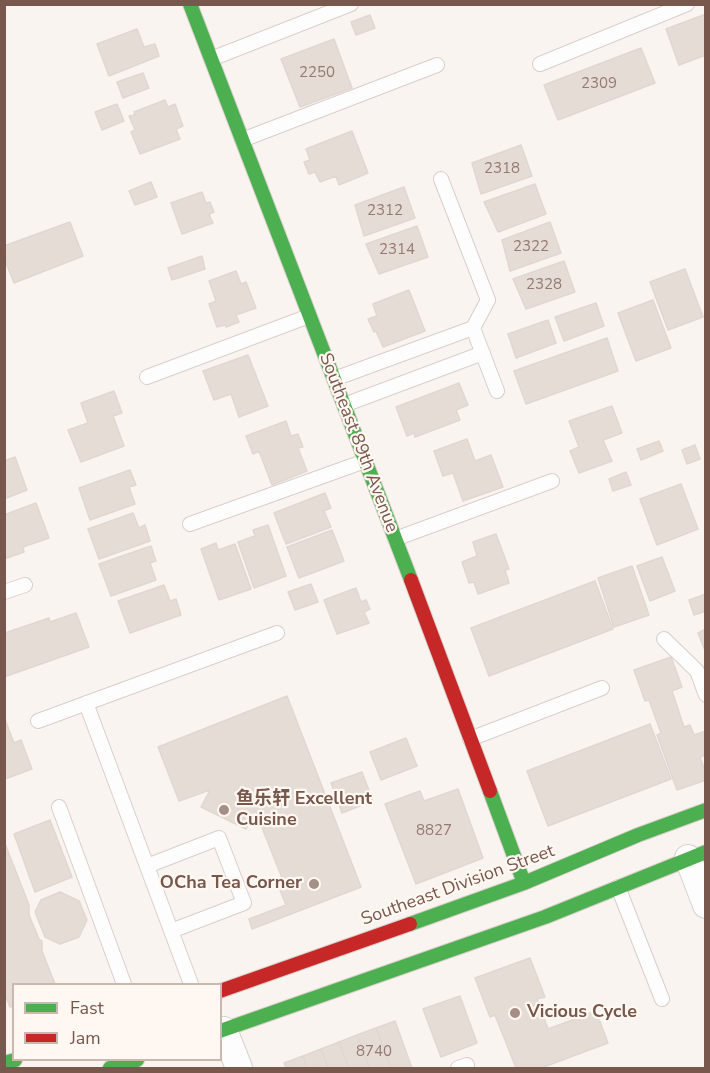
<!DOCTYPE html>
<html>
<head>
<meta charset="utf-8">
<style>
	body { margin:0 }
	#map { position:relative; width:710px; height:1073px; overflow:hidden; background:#f9f4ef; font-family:"Nunito Sans",sans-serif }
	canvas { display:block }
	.frame { position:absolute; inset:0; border:6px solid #78574d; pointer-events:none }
	.legend { position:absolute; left:12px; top:983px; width:210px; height:78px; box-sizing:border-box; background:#fff8f2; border:2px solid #c9b8b0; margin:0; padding:8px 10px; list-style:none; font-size:18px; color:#78574d }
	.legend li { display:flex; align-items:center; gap:12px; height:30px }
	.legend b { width:30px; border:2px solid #c9b8b0 }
</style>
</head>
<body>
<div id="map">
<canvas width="710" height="1073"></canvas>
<div class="frame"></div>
<ul class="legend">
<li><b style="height:8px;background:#4caf50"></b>Fast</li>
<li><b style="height:8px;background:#c62828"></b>Jam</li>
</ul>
</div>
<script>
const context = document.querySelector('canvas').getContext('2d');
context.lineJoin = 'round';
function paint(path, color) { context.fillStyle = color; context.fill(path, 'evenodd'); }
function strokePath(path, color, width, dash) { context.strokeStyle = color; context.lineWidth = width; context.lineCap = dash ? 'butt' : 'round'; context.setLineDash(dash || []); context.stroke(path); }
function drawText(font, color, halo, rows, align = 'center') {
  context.font = font + ' "Nunito Sans","Noto Sans SC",sans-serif'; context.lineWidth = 4.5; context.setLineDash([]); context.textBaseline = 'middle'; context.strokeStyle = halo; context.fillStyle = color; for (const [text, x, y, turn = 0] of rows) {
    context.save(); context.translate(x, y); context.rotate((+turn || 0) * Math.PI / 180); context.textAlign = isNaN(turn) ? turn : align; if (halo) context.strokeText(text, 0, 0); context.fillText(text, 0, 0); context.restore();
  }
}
const building = new Path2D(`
	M706,14V55L679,65L666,29Z
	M370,15L375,28L356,35L351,22Z
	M137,29L144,47L155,44L159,56L109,76L97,44Z
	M334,39L352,88L300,107L281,59Z
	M641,48L655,83L558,120L544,85Z
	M143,73L149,88L123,98L117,82Z
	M165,100L168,107L175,104L183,126L176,129L180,139L140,154L131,132L135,130L129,116L135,115L134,112Z
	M117,104L124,121L102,130L95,112Z
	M352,131L368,173L339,185L336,176L320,182L315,172L309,174L304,162L310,160L306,149Z
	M521,145L532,176L481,194L472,163Z
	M151,182L157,197L135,205L129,191Z
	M535,184L546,214L498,232L484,202Z
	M404,187L415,218L364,236L355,205Z
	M202,192L206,203L210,202L214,212L209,214L213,223L182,234L171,203Z
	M70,222L83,256L14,283L4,258V246Z
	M550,222L561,253L510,271L502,240Z
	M417,226L428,257L379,274L366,244Z
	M202,256L205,269L172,280L168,268Z
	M564,261L575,292L526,309L513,279Z
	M685,269L703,317L668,330L650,282Z
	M236,271L241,284L246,282L256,308L236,315L239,322L226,327L225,325L217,327L209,304L216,301L209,281Z
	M409,290L425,331L383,347L376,331L374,332L368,319L377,316L373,304Z
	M653,300L671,348L636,361L618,313Z
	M596,303L604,326L564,341L555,317Z
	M548,320L556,343L516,358L508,334Z
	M607,338L618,371L526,404L514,371Z
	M248,355L268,406L239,417L231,394L214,400L203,371Z
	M459,383L468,405L456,410L460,420L415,437L414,433L407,436L396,407Z
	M114,391L122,413L113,416L124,446L81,462L68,430L88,423L81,403Z
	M612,406L622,433L603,440L612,461L579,473L570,451L579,447L569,421Z
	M286,421L291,436L298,434L303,447L298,448L307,471L272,485L259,451L253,454L246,436Z
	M467,439L475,461L491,455L503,487L463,501L453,473L443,476L434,451Z
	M659,441L663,451L641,460L637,449Z
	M695,445L700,459L687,464L682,450Z
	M15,457L27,490L4,499V461Z
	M130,470L136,485L129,487L135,504L90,520L79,488Z
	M626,472L631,485L613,491L609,479Z
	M681,484L698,529L657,545L640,499Z
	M325,493L331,508L324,511L331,527L286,544L274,513Z
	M36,503L49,538L23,547L24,552L4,559V515Z
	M133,513L139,528L145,525L150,541L99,559L88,529Z
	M268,525L286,576L254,588L238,542L255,536L253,530Z
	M332,530L344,561L299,578L287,547Z
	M496,534L509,569L505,570L509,583L478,594L474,582L469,583L462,562L477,556L473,542Z
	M216,543L218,550L235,544L251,589L219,600L201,549Z
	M151,546L156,561L150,563L156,580L111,596L99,564Z
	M662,557L675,591L650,601L637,566Z
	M632,566L649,615L614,627L598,578Z
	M595,581L613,629L489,676L471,628Z
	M311,584L318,602L295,610L288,592Z
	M164,585L170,601L176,599L181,615L130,633L118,601Z
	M356,588L361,602L366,600L370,609L364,612L369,623L337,634L324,600Z
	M706,594V611L694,615L689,600Z
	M76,613L89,647L4,677L5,633L49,618L50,622Z
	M706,629V653L698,633Z
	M671,657L682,687L672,691L684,727L690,725L694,735L706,731V755L700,757L706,774V780L677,790L657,735L661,733L649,700L645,701L634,670Z
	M287,696L361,887L252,929L249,919L286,905L276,880L282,878L255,810L246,829L201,807L210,790L179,801L158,747Z
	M4,717L14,743L21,740L32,769L5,779Z
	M650,724L671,779L548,826L527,771Z
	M406,738L417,766L381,780L370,752Z
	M362,772L373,801L342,813L331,783Z
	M458,789L483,858L416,884L385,804L420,791L424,801Z
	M50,820L72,877L35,892L14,834Z
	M4,841L29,905V915L39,939L42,941V951L55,984H14V1006L10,1007L4,992Z
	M60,892L79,901L87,920L79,937L60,944L45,937L35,912L41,900Z
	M530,958L545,997L537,999L548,1029L596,1011L608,1043L541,1068H516L495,1015L490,1017L475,978Z
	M460,996L477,1043L441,1057L423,1009Z
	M395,1021L412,1068H391L376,1028Z
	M376,1028L391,1068H370L357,1035Z
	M357,1035L370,1068H349L339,1042Z
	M339,1042L349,1068H328L321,1049Z
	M321,1049L328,1068H307L303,1056Z
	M303,1056L307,1068H286L284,1063Z`);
paint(building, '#e6dcd6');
strokePath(building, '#e2d6d1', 1.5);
const lane = new Path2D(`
	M211,59L351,4
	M540,64L687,4
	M242,140L437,65
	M441,179L488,300L473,328L497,391
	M147,377L309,316
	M334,379L473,328
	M344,405L483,353
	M190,524L365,461
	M395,539L552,481
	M4,592L25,585
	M664,639L697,671L706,695
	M86,703L191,984
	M38,721L277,633
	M470,739L602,688
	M59,807L124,984
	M147,866L219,838L244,903L171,931
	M618,887L662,999
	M458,1068L467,1065`);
const street = new Path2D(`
	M688,858L706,905
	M224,1030L239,1068`);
const fast = new Path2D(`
	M190,4L411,580
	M490,791L524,883
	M410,924L524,883L638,835L706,810
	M220,1031L545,917L706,852
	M4,1063L15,1060
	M110,1068L137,1060`);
const jam = new Path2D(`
	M411,580L490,791
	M220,991L410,924`);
strokePath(lane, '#d8cfcc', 16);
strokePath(street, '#d8cfcc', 28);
strokePath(fast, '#d9cfcb', 16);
strokePath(jam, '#d9cfcb', 16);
strokePath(lane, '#fefdfd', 14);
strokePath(street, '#fefdfd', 26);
strokePath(fast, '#4caf50', 14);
strokePath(jam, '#c62828', 14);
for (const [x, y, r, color] of [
	[224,810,6,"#a58e86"],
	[314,884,6,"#a58e86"],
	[515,1013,6,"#a58e86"]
]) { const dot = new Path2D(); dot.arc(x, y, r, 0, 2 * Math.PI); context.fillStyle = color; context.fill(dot); strokePath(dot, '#fff8f2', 2); }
drawText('15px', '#957a72', null, [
	["2250",317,73],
	["2309",599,84],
	["2318",502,169],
	["2312",385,211],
	["2322",531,247],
	["2314",397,250],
	["2328",544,285],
	["8827",434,831],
	["8740",374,1052]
]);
drawText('18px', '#78574d', '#fff8f2', [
	["Southeast 89th Avenue",358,443,69],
	["Southeast Division Street",458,886,-20]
]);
drawText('bold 18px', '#78574d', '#fff8f2', [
	["鱼乐轩 Excellent",236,800],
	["Cuisine",236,821],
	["OCha Tea Corner",302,884,"right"],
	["Vicious Cycle",527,1013]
], 'left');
</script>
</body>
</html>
